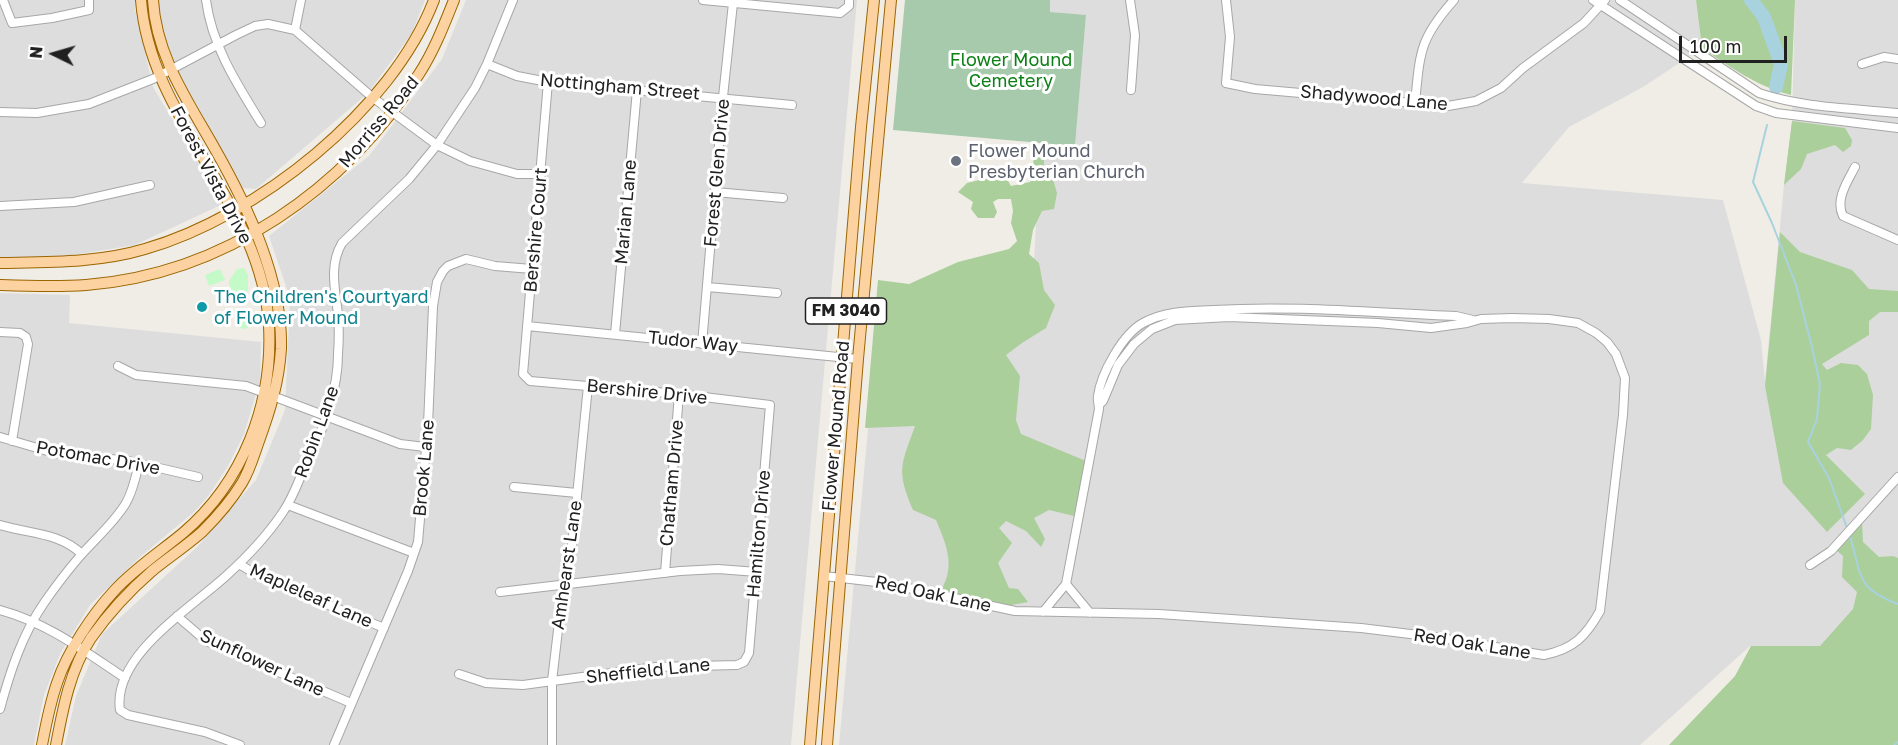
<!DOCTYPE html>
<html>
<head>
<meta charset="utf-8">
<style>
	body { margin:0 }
	#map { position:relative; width:1898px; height:745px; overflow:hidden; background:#f0ede6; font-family:"Golos Text",sans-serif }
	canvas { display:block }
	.north { position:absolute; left:24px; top:24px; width:60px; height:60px; -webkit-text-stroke:4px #fff; paint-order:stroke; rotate:275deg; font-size:16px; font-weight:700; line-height:24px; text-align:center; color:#202020 }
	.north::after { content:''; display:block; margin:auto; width:21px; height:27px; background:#202020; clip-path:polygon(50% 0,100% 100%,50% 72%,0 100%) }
	.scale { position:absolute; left:1679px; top:36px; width:108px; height:27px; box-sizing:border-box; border:3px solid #202020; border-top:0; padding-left:8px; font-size:18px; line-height:21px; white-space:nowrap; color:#202020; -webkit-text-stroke:4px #fff; paint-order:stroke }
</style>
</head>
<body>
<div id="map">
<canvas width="1898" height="745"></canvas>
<div class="north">N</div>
<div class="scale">100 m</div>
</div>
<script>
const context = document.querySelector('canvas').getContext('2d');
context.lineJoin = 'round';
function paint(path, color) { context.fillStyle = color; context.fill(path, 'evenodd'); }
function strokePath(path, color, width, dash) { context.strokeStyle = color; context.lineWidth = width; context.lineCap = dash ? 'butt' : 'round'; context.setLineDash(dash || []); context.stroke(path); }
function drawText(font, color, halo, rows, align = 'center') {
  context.font = font + ' "Golos Text",sans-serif'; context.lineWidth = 6; context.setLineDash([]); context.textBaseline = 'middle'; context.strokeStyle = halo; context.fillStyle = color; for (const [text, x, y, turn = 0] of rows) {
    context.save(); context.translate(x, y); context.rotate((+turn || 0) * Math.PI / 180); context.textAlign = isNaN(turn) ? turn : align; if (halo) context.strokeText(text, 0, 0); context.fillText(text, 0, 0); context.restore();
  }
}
paint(new Path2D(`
	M0,0H136L135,9L153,87L223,204L135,245L49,259L0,257Z
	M156,0H425L412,33L368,93L256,189L242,188L167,61Z
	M466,0H857L791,745H65L76,696L102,634L197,547L256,480L285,410L290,298L269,236L369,156L442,59Z
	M1050,0H1696L1702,48L1643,87L1569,127L1522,183L1723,200L1761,340L1765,381L1784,185L1792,121L1795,0H1898V745L1750,646L1640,745H839L880,298L1031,309L1041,143L1075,145L1086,16L1049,12Z
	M0,293L70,295L69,323L261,342L260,380L244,434L228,466L209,495L194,512L140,557L90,605L60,654L44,695L34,745H0Z`), '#dedddd');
paint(new Path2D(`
	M1696,0H1795L1791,95C1756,86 1732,68 1702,48Z
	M1792,121L1845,128L1852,140L1851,146L1843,152L1835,145L1807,154L1801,169L1784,185Z
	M1034,147H1044V175L1052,176L1057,193L1054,209L1042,211L1033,230L1029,254L1039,263L1044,290L1055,305L1046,328L1022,343L1006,355L1020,376L1016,420L1021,434L1086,461L1074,516L1049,510L1034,518L1045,539L1041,547L1026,531L1006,521L999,528L1012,543L998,563L1009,588L1018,589L1028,602L1006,606L941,590C956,566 946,544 936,520L913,510C896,470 901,465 915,426L865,428L878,280L909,284L958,262L1009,249L1017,241L1011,223L1013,211L1011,199H998L993,202L997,212L994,218H978L971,209L973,202L958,192L967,183L1004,174L1011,186L1030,182L1033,173Z
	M1780,232L1800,252L1852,270L1869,289L1898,291V312H1880L1869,321V335L1822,364L1827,370L1841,363L1858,365L1867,374L1873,395L1871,429L1863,440L1851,450L1837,448L1826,455L1865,494L1827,532L1783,483L1765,386Z
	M1862,521L1863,542L1879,557L1893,556L1898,558V745H1669L1735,676L1751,646H1820L1853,609L1857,592L1842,577L1843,556L1836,550Z`), '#abcf9b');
paint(new Path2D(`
	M905,0H1050V12L1086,15L1075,146L893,130Z`), '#a7c9ac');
paint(new Path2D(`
	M244,268L248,275C247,282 249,288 247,294L243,296L230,290L229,281L237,269Z
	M220,269L225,280L209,286L205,275Z
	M246,309L249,312V326L246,329L240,328L235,319V313L239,310Z`), '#c4f9c8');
strokePath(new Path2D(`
	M1767,125L1753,182L1772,223L1796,285L1812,347L1820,384L1817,419L1808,442L1829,478L1847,528
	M1849,534C1863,574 1853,587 1898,604
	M1894,745L1898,742`), '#a7d2de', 2);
strokePath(new Path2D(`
	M1751,0L1764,17L1781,64L1776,87`), '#a7d2de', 14);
const minor = new Path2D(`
	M3,0L12,23L52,18L89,10V0
	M206,0C212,46 237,84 261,123
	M703,0L840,13L849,6V0
	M1130,0L1135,35L1131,90
	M1226,0L1230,37L1226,83L1255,89L1448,106L1476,101L1501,88L1523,68L1584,23L1605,0
	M1593,0L1756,106L1776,113L1898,128
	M1620,0L1759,93C1804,108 1851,108 1898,113
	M295,30L301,0
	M487,64L517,76L548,82L792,105
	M1862,64L1884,57L1898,59
	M1415,103C1420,53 1419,39 1454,0
	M0,112L37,113L89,104L153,79L236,35L255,26L268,24L295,30L372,97L437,145L470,161L517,174H541
	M1855,167C1847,182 1835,200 1843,216L1898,240
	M715,192L783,198
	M0,206L74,202L150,185
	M707,287L777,293
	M527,326L858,359
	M0,332L20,333L26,337L28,344L12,441
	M615,334L637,90
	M702,344L723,97L733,3
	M118,366L136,375L246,386L400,444L425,447
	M0,437L54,453L129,461L198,477
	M514,487L577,493
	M288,505L414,553
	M0,525C30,534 58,532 82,554
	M239,564L259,576L384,628
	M1810,565L1831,551L1898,477
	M665,573L679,394
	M824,576L885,583L1015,611L1159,614L1361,628L1435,637L1544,655C1574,649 1586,636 1600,611L1623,415L1625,378L1616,354L1607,342L1596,333L1578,323L1549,319L1512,318L1481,319L1467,323L1431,328L1378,323L1229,317L1175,320L1152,329L1134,344L1118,365L1103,401L1099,405
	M1066,584L1090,613
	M500,592L680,571L718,569L757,572
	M0,610C48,623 84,651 125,678
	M1043,612L1066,584L1099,409C1099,405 1097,400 1098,396C1101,373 1123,334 1143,323C1165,311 1190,311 1214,310C1295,305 1376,313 1456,316L1473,320
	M177,616L206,641L351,703
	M459,674L486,683L523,685L656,667L737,665L744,662L749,653L770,405L679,394L530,381L523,374L548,82
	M0,709C10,672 22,635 44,603C55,587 68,570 81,555C96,538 114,523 126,503C133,491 136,476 139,463
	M240,745L205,732L128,715L120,710C112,656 191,608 226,576C247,557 267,536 283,512C292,499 297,485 303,471C321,436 338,395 338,354C339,341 339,327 338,314C335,289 329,265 342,243L409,179L437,145L475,88L487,64L513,0
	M334,745L408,571L418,542L428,425L433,306L437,282L443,271L448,266L466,259L495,266L532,269
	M552,745V681L558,630L571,556L588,386`);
const major = new Path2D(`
	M0,263C49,262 98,263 145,249C257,217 392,110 434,0
	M0,285C29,286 57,287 86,285C225,274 345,189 419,74C434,51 444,25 454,0
	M42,745C46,724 50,703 57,683C67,652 92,615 114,591C134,569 160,552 183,533C243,482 273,404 269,326C262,203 150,120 141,0
	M56,745C63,708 70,670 91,638C108,614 129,591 152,571C168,558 186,546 202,532C217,517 231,501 242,483C250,470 254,455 259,441C270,411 279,382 281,349C283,281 248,207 215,149C188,101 156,56 153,0
	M810,745L861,127L874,0
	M827,745L858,359L891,0`);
strokePath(minor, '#a7a7a7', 10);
strokePath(major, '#9b6501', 12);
strokePath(minor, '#fff', 8);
strokePath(major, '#fcd3a0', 10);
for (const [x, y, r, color] of [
	[956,161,6,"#6b7280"],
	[202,307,6,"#0f9aa8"]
]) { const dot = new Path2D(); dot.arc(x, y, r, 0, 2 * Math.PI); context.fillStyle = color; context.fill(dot); strokePath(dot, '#fff', 2); }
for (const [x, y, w] of [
	[846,311,81]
]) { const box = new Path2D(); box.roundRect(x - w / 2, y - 13, w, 26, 4.5); context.fillStyle = '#fff'; context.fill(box); strokePath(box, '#202020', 1.5); }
drawText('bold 16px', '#202020', null, [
	["FM 3040",846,311]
]);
drawText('18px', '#0c8014', '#fff', [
	["Flower Mound",1011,60],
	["Cemetery",1011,81]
]);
drawText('18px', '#202020', '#fff', [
	["Nottingham Street",620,87,5],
	["Shadywood Lane",1374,98,5],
	["Morriss Road",379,122,-50],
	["Forest Glen Drive",717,173,-85],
	["Forest Vista Drive",211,175,62],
	["Marian Lane",626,212,-85],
	["Bershire Court",536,230,-85],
	["Tudor Way",693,342,6],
	["Bershire Drive",647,392,6],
	["Flower Mound Road",836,426,-85],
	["Robin Lane",317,432,-70],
	["Potomac Drive",98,458,10],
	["Brook Lane",424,468,-85],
	["Chatham Drive",672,483,-85],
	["Hamilton Drive",759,534,-85],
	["Amhearst Lane",567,565,-82],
	["Red Oak Lane",933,594,12],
	["Mapleleaf Lane",311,596,24],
	["Red Oak Lane",1472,644,9],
	["Sunflower Lane",262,663,25],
	["Sheffield Lane",648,671,-6]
]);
drawText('18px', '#5b616d', '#fff', [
	["Flower Mound",968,151],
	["Presbyterian Church",968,172]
], 'left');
drawText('18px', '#0d838f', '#fff', [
	["The Children's Courtyard",214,297],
	["of Flower Mound",214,318]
], 'left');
</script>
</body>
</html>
